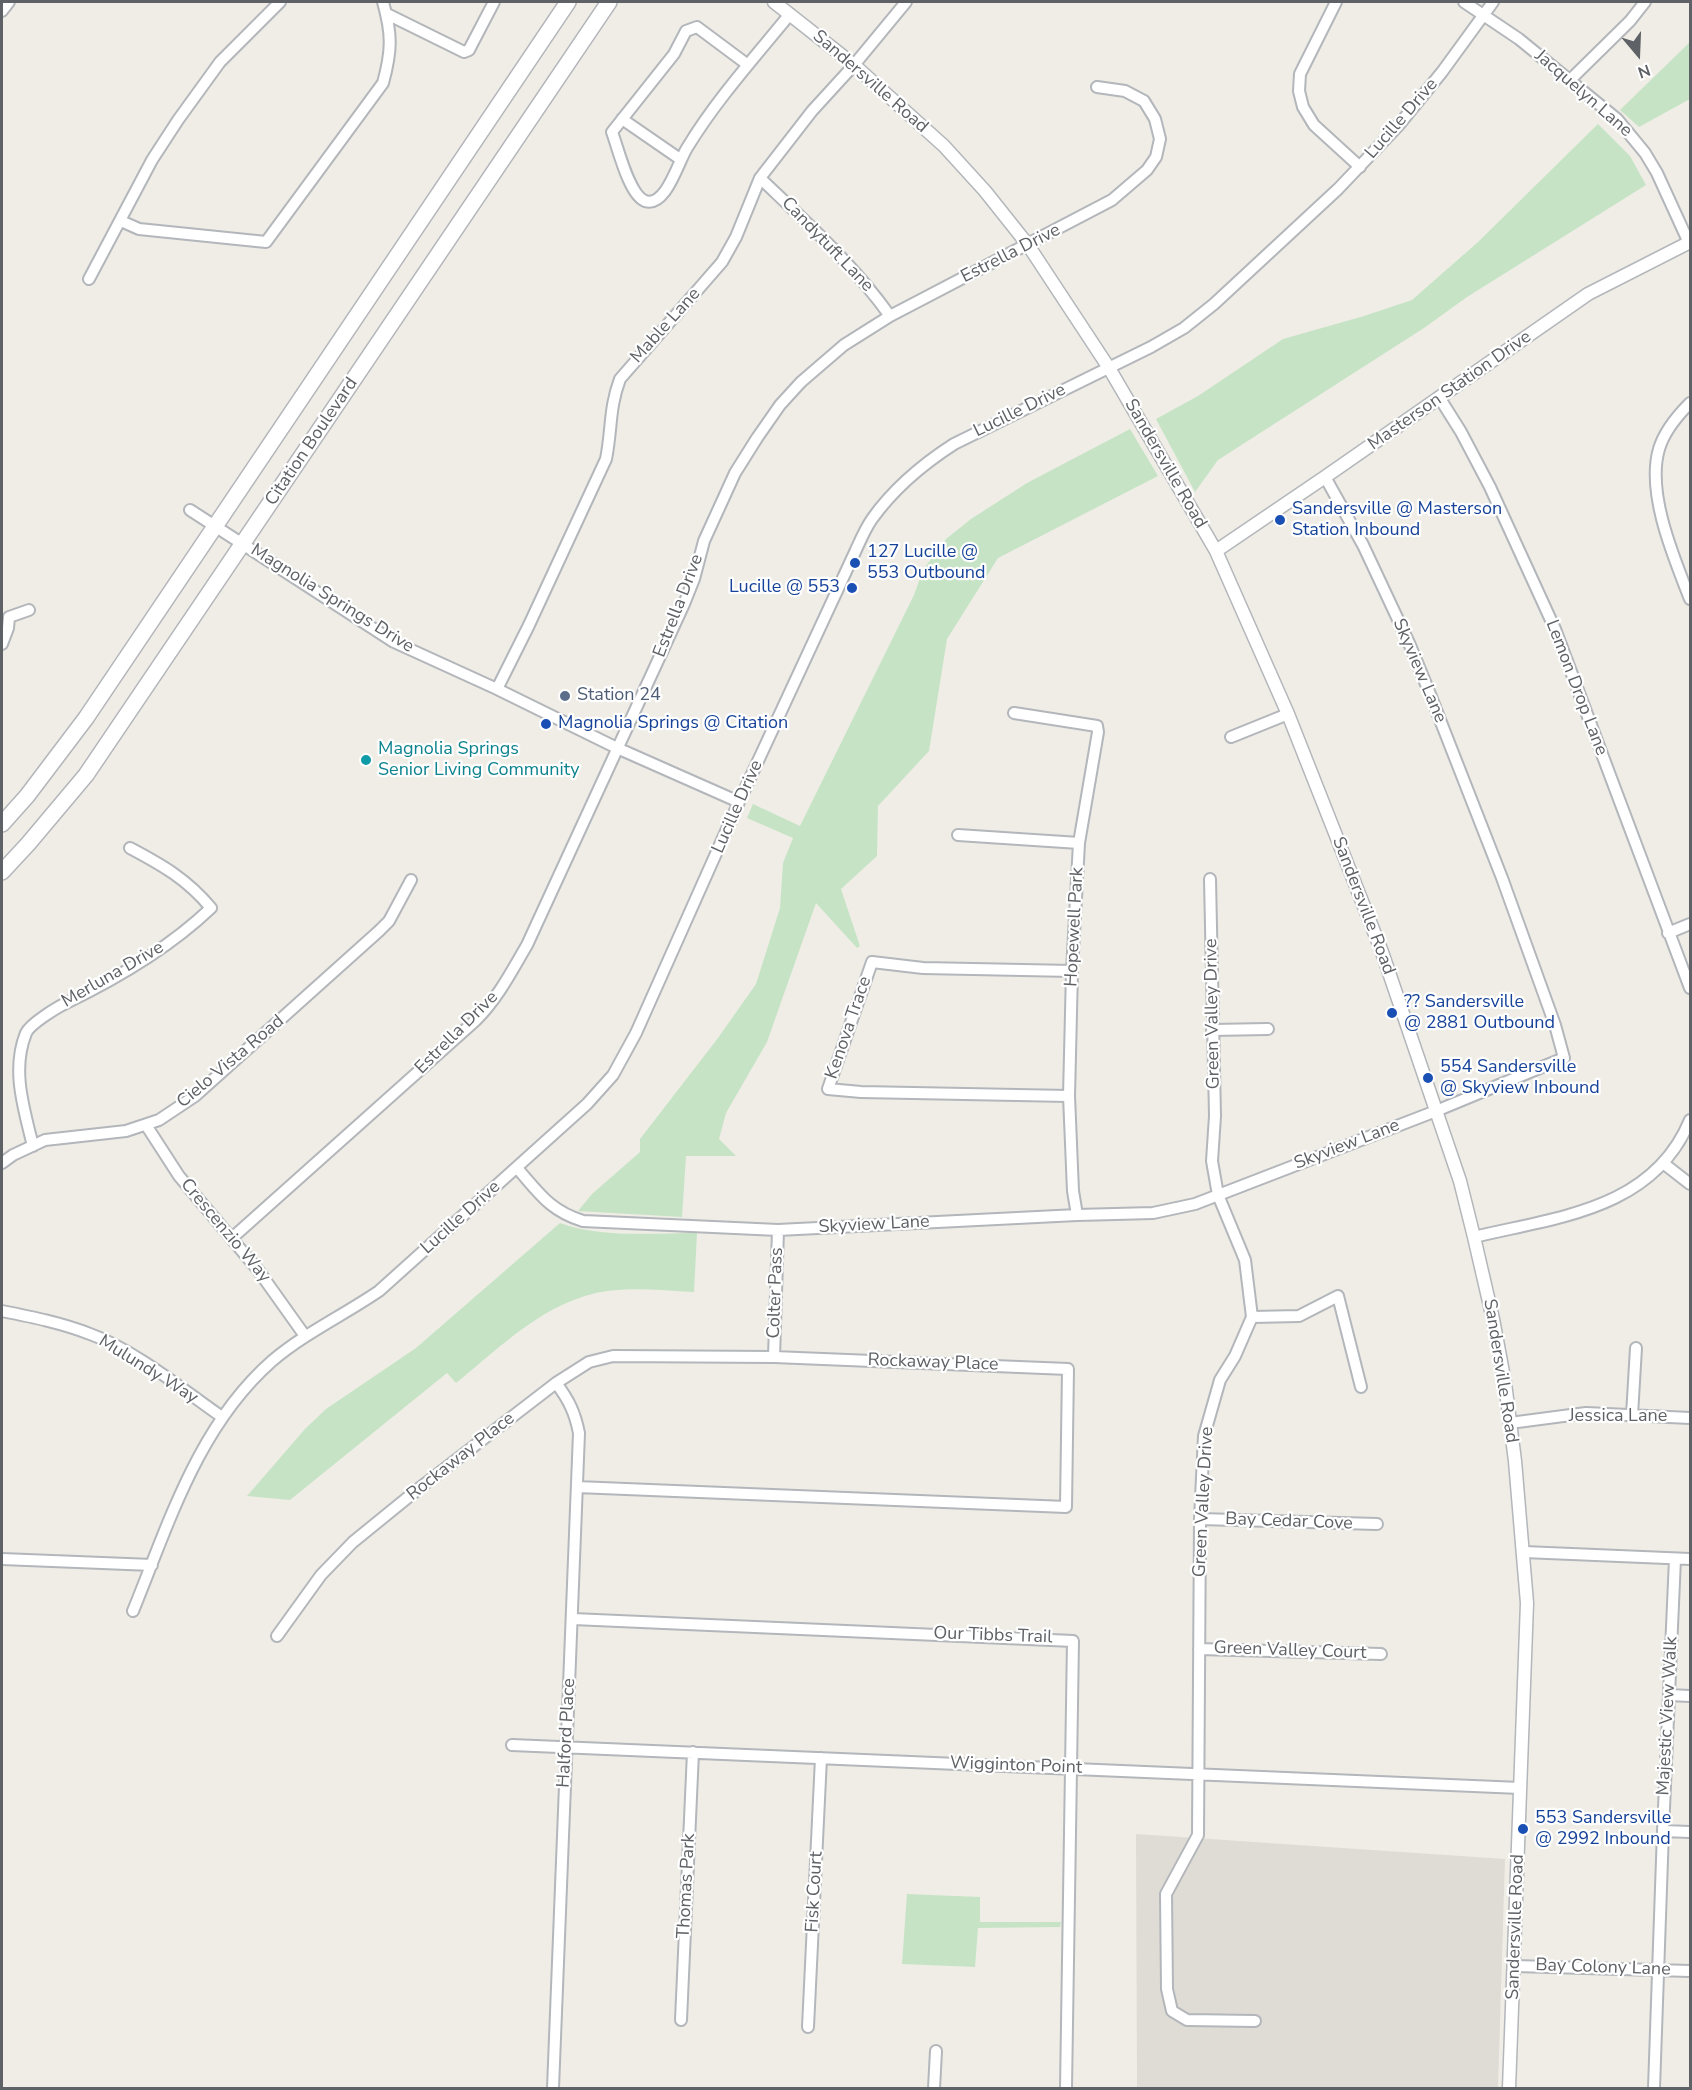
<!DOCTYPE html>
<html>
<head>
<meta charset="utf-8">
<style>
	body { margin:0 }
	#map { position:relative; width:1692px; height:2090px; overflow:hidden; background:#efede6; font-family:"Nunito Sans",sans-serif }
	canvas { display:block }
	.frame { position:absolute; inset:0; border:3px solid #5e6165; pointer-events:none }
	.north { position:absolute; left:1608px; top:24px; width:60px; height:60px; -webkit-text-stroke:4px #fff; paint-order:stroke; rotate:161deg; font-size:16px; font-weight:700; line-height:24px; text-align:center; color:#5e6165 }
	.north::after { content:''; display:block; margin:auto; width:21px; height:27px; background:#5e6165; clip-path:polygon(50% 0,100% 100%,50% 72%,0 100%) }
</style>
</head>
<body>
<div id="map">
<canvas width="1692" height="2090"></canvas>
<div class="frame"></div>
<div class="north">N</div>
</div>
<script>
const context = document.querySelector('canvas').getContext('2d');
context.lineJoin = 'round';
function paint(path, color) { context.fillStyle = color; context.fill(path, 'evenodd'); }
function strokePath(path, color, width, dash) { context.strokeStyle = color; context.lineWidth = width; context.lineCap = dash ? 'butt' : 'round'; context.setLineDash(dash || []); context.stroke(path); }
function drawText(font, color, halo, rows, align = 'center') {
  context.font = font + ' "Nunito Sans",sans-serif'; context.lineWidth = 4.5; context.setLineDash([]); context.textBaseline = 'middle'; context.strokeStyle = halo; context.fillStyle = color; for (const [text, x, y, turn = 0] of rows) {
    context.save(); context.translate(x, y); context.rotate((+turn || 0) * Math.PI / 180); context.textAlign = isNaN(turn) ? turn : align; if (halo) context.strokeText(text, 0, 0); context.fillText(text, 0, 0); context.restore();
  }
}
paint(new Path2D(`
	M1136,1834L1505,1859L1498,2088H1137Z`), '#dfdcd5');
paint(new Path2D(`
	M1690,42V99L1639,127L1620,110Z
	M1598,124L1630,156L1646,185L1467,297L1424,328L1218,460L1195,492L1156,419L1198,396L1283,339L1364,316L1412,300L1478,242Z
	M1130,429L1158,476L998,558L947,639L929,751L878,806L877,856L841,889L860,946L857,948L816,903L767,1042L726,1113L719,1139L736,1156H686L682,1217L578,1211L592,1194L640,1152V1139L718,1038L756,984L780,908L783,863L793,838L747,818L753,804L800,826L914,595L923,570L946,539L971,519L1027,483Z
	M560,1223C599,1238 655,1233 697,1233L694,1292C666,1291 636,1287 607,1291C546,1300 502,1346 456,1383L447,1373L290,1500L247,1496L305,1429L326,1409L416,1348Z
	M907,1894L980,1897V1922H1061L1060,1927L978,1928L975,1967L902,1964Z`), '#c6e4c5');
const minor = new Path2D(`
	M1336,2L1300,74L1299,91L1303,107L1314,125L1360,167
	M1464,2L1519,39L1617,119L1645,153L1657,173L1689,243
	M2,11L9,2
	M387,14L464,52L469,50L471,46L494,2
	M748,65L697,27L686,31L674,54L612,132C618,148 629,195 645,201C666,208 678,162 687,148C716,100 755,57 790,14
	M1570,80L1630,21L1645,2
	M622,119L680,159
	M760,178C806,222 853,264 890,316
	M121,221L139,229L266,242L383,83C392,50 392,34 383,2
	M89,279L152,160L178,120L220,62L280,2
	M1439,397L1461,432L1490,487L1555,629L1690,988
	M1690,403C1678,415 1664,432 1659,449C1646,493 1674,558 1690,599
	M190,510L394,642L497,689L617,748L739,802
	M9,617L29,610
	M2,644L8,628L9,617
	M497,689L529,625L606,459C612,429 609,408 620,379L722,262L736,237L760,178L812,111L854,65L906,2
	M1014,713L1097,726L1098,732L1079,843L1072,971L1069,1096L1073,1191L1077,1215
	M1231,737L1288,714
	M958,835L1079,843
	M1210,879L1215,1116L1212,1161L1218,1195L1245,1260L1252,1317L1235,1356L1220,1380L1204,1436L1200,1519L1198,1835L1166,1894L1167,1989L1172,2011L1187,2020L1255,2021
	M1668,933L1690,924
	M1212,1030L1268,1029
	M1069,1096L861,1092L828,1089L872,962L923,968L1072,971
	M146,1125L179,1176L258,1270L305,1336
	M33,1146C24,1109 11,1070 26,1033C30,1024 56,1008 66,1003C118,978 169,948 211,908C187,879 162,865 130,848
	M2,1163L13,1155L45,1140L126,1131L159,1120L195,1096L379,931L389,921L411,880
	M1663,1163L1690,1184
	M517,1168C539,1193 550,1211 583,1221L778,1230L1077,1215L1153,1213L1195,1204L1436,1111L1564,1058L1555,1025L1502,878L1428,689L1409,643L1363,545L1325,477
	M1474,1237C1557,1217 1653,1210 1690,1120
	M232,1238L476,1020C498,998 511,972 527,945L684,604L694,579L704,541L735,473L757,438L780,405L801,382L844,345L890,316L1112,200L1147,170L1156,157L1160,139L1155,119L1144,101L1125,91L1097,87
	M2,1311C32,1317 62,1323 90,1334C135,1350 183,1390 222,1417
	M1252,1317L1299,1316L1338,1296L1361,1387
	M774,1357L778,1230
	M1632,1415L1636,1348
	M1510,1423L1586,1413L1690,1418
	M1200,1519L1377,1524
	M1524,1552L1690,1559
	M2,1559L152,1565
	M133,1611C169,1523 198,1426 272,1361C305,1333 344,1315 379,1291L587,1104L613,1075L636,1033L739,802L855,552C860,541 865,529 872,519C894,488 923,464 954,444L1151,347L1184,328L1214,304L1338,189L1398,126L1442,72L1493,2
	M573,1619L1073,1641L1066,2088
	M277,1636L321,1575L353,1542L417,1490L556,1383L589,1362L613,1356L774,1357L1068,1369L1066,1507L577,1487
	M1199,1649L1381,1654
	M1669,1695L1690,1696
	M512,1745L1520,1788
	M1663,1831L1690,1832
	M1515,1966L1690,1971
	M681,2020L693,1752
	M808,2027L821,1758
	M553,2088L579,1433C575,1413 569,1400 556,1383
	M934,2088L936,2051
	M1654,2088L1663,1831L1675,1559`);
const tertiary = new Path2D(`
	M774,2L854,65L944,146L985,191L1028,245L1109,368L1216,551L1288,714L1382,952L1460,1181L1474,1237L1493,1319L1505,1383L1515,1461L1527,1603L1509,2088
	M1216,551L1325,477L1588,294L1690,242`);
const secondary = new Path2D(`
	M2,824L27,796L86,718L568,2
	M2,872L28,844L86,775L609,2`);
strokePath(minor, '#b3b6ba', 14);
strokePath(tertiary, '#b3b6ba', 15);
strokePath(secondary, '#b3b5ba', 18);
strokePath(minor, '#fff', 10);
strokePath(tertiary, '#fff', 12);
strokePath(secondary, '#fff', 15);
for (const [x, y, r, color] of [
	[1280,520,6,"#1a4fb4"],
	[855,563,6,"#1a4fb4"],
	[852,588,6,"#1a4fb4"],
	[565,696,6,"#5c6f8a"],
	[546,724,6,"#1a4fb4"],
	[366,760,6,"#0f9aa8"],
	[1392,1013,6,"#1a4fb4"],
	[1428,1078,6,"#1a4fb4"],
	[1523,1829,6,"#1a4fb4"]
]) { const dot = new Path2D(); dot.arc(x, y, r, 0, 2 * Math.PI); context.fillStyle = color; context.fill(dot); strokePath(dot, '#fff', 2); }
drawText('18px', '#5e6165', '#fff', [
	["Sandersville Road",870,82,41],
	["Jacquelyn Lane",1583,94,41],
	["Lucille Drive",1402,119,-49],
	["Candytuft Lane",827,245,46],
	["Estrella Drive",1011,254,-27],
	["Mable Lane",666,326,-48],
	["Masterson Station Drive",1450,391,-35],
	["Lucille Drive",1020,411,-26],
	["Citation Boulevard",312,442,-56],
	["Sandersville Road",1165,464,60],
	["Magnolia Springs Drive",332,599,32],
	["Estrella Drive",679,606,-69],
	["Skyview Lane",1419,671,67],
	["Lemon Drop Lane",1576,688,69],
	["Lucille Drive",738,807,-66],
	["Sandersville Road",1363,906,69],
	["Hopewell Park",1075,927,-87],
	["Merluna Drive",113,975,-30],
	["Green Valley Drive",1213,1014,-91],
	["Kenova Trace",849,1028,-71],
	["Estrella Drive",457,1033,-45],
	["Cielo Vista Road",231,1062,-40],
	["Skyview Lane",1347,1145,-21],
	["Lucille Drive",461,1218,-42],
	["Skyview Lane",874,1225,-3],
	["Crescenzio Way",225,1231,50],
	["Colter Pass",776,1293,-88],
	["Rockaway Place",933,1363,2],
	["Mulundy Way",148,1370,32],
	["Sandersville Road",1500,1371,81],
	["Jessica Lane",1618,1417],
	["Rockaway Place",461,1457,-38],
	["Green Valley Drive",1204,1502,-87],
	["Bay Cedar Cove",1289,1522,2],
	["Our Tibbs Trail",993,1636,2],
	["Green Valley Court",1290,1651,2],
	["Majestic View Walk",1668,1716,-87],
	["Halford Place",567,1733,-87],
	["Wigginton Point",1016,1766,2],
	["Thomas Park",687,1886,-87],
	["Fisk Court",815,1892,-87],
	["Sandersville Road",1516,1927,-88],
	["Bay Colony Lane",1603,1968,2]
]);
drawText('18px', '#164399', '#fff', [
	["Sandersville @ Masterson",1292,510],
	["Station Inbound",1292,531],
	["127 Lucille @",867,553],
	["553 Outbound",867,574],
	["Lucille @ 553",840,588,"right"],
	["Magnolia Springs @ Citation",558,724],
	["?? Sandersville",1404,1003],
	["@ 2881 Outbound",1404,1024],
	["554 Sandersville",1440,1068],
	["@ Skyview Inbound",1440,1089],
	["553 Sandersville",1535,1819],
	["@ 2992 Inbound",1535,1840]
], 'left');
drawText('18px', '#4e5e75', '#fff', [
	["Station 24",577,696]
], 'left');
drawText('18px', '#0d838f', '#fff', [
	["Magnolia Springs",378,750],
	["Senior Living Community",378,771]
], 'left');
</script>
</body>
</html>
